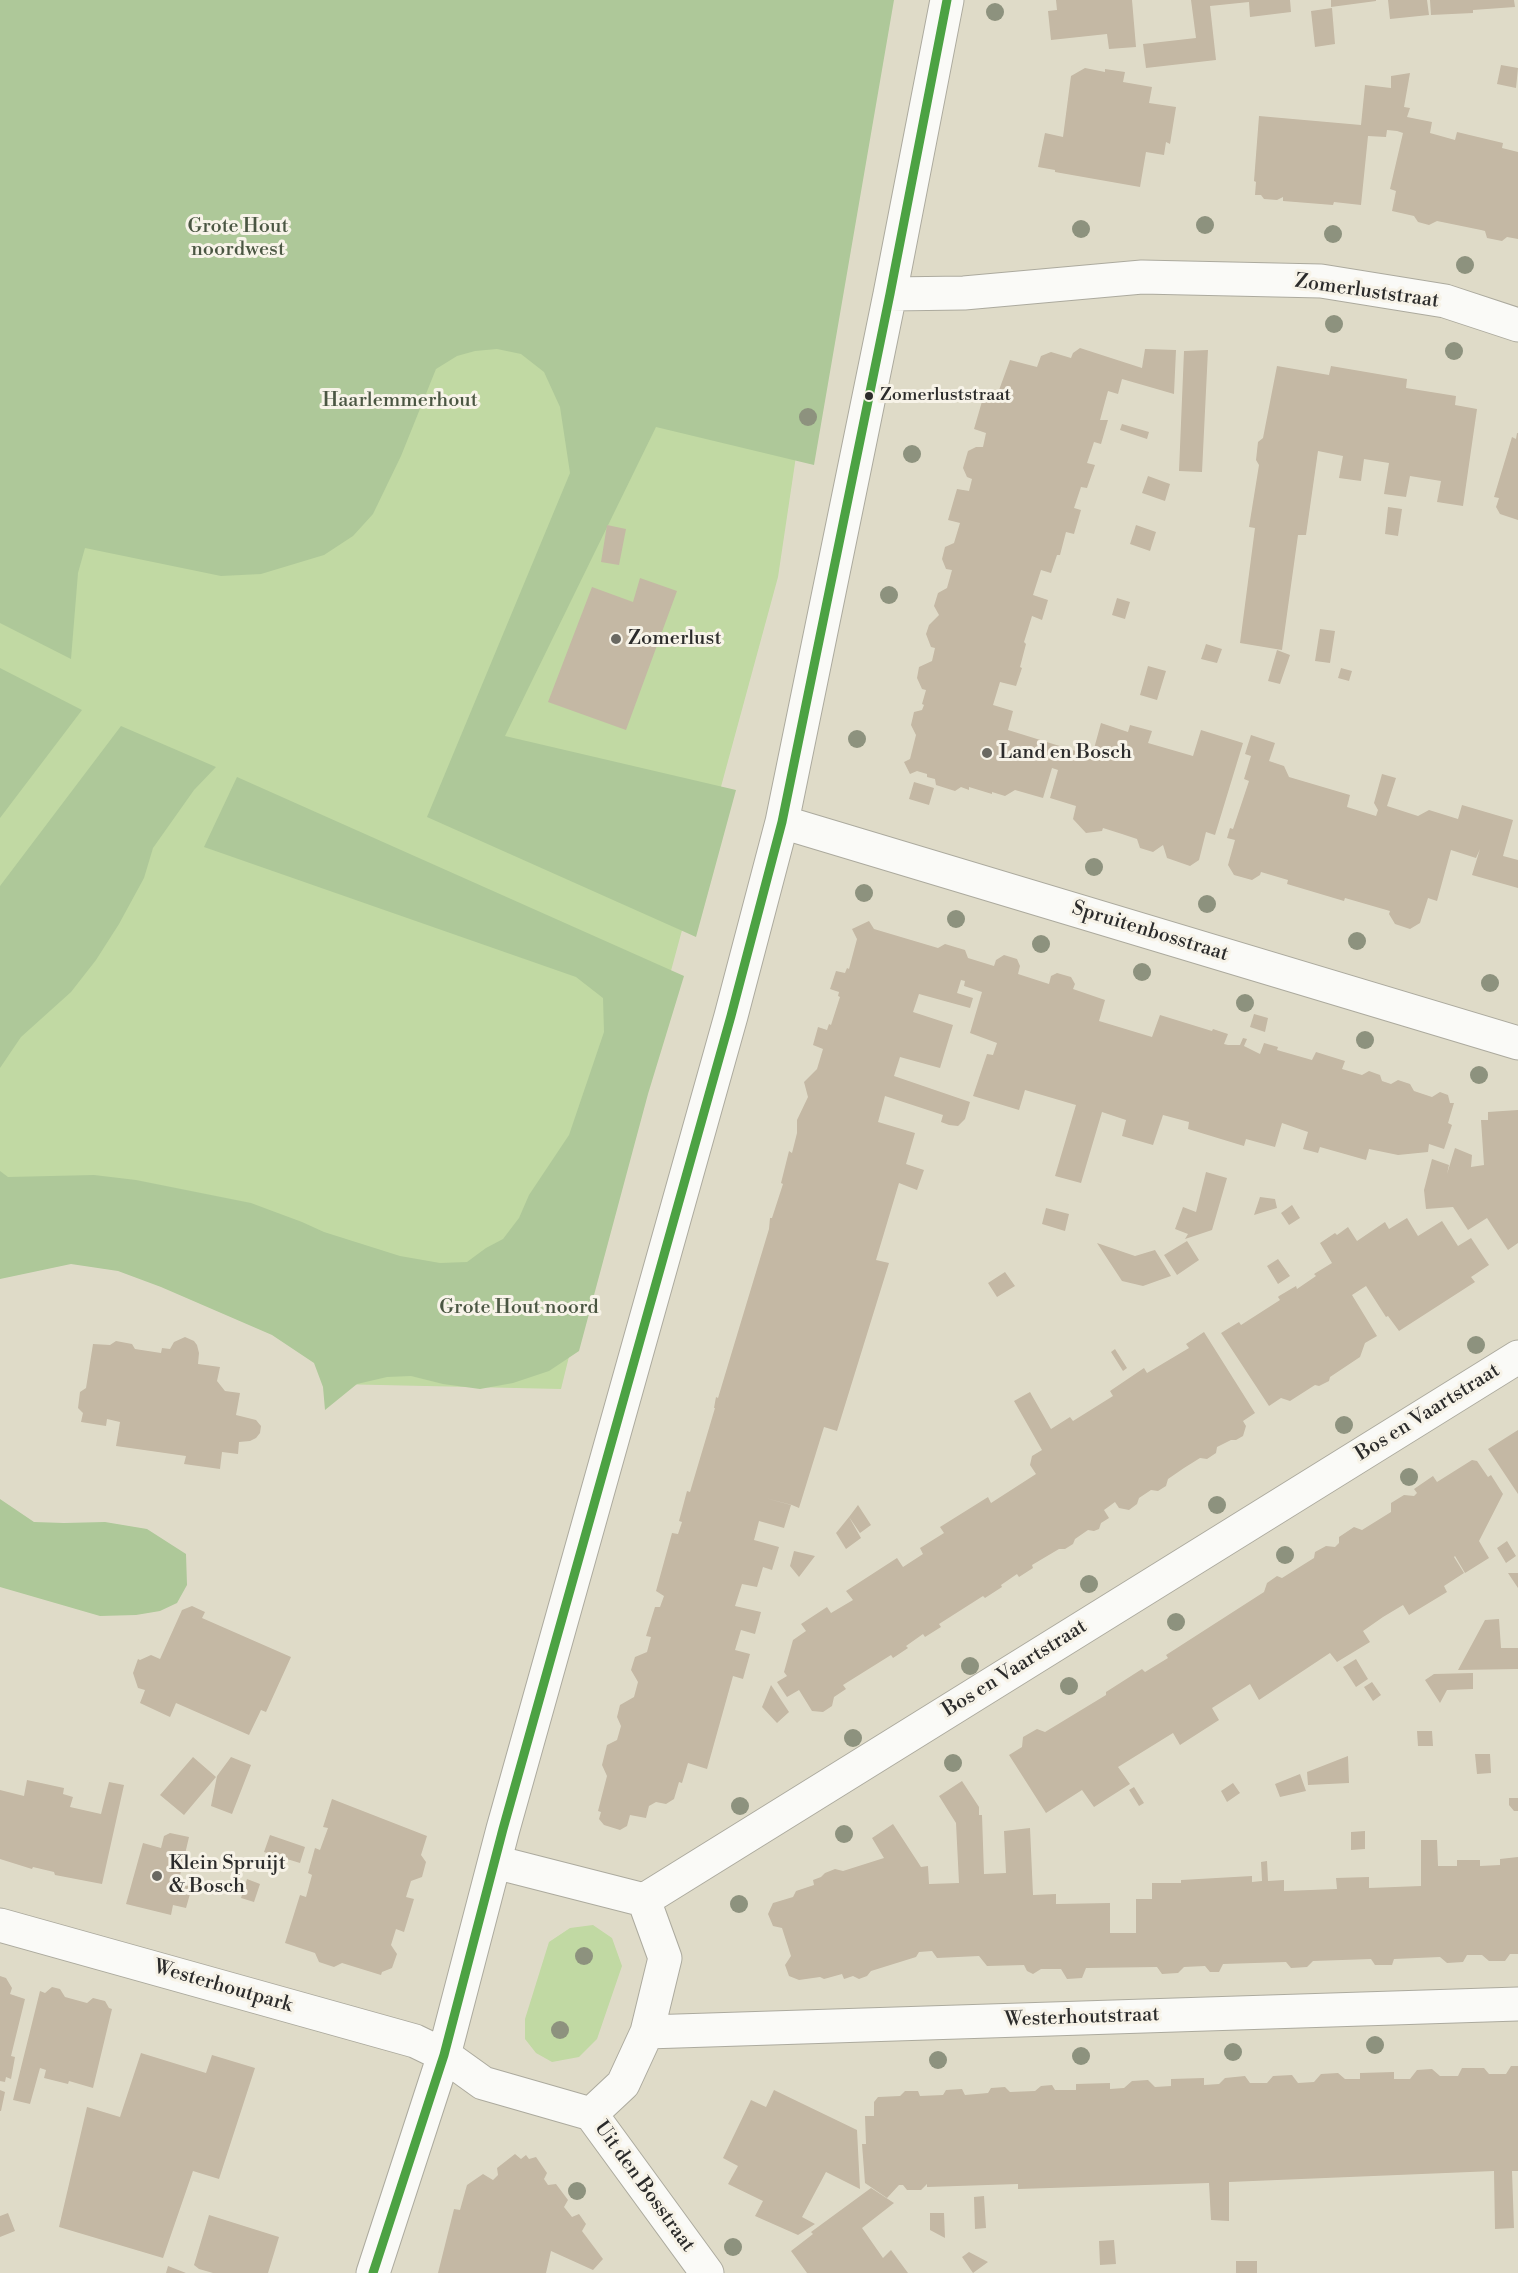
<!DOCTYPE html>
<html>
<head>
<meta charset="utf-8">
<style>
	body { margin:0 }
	canvas { display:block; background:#dfdbc8 }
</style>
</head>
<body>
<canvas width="1518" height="2273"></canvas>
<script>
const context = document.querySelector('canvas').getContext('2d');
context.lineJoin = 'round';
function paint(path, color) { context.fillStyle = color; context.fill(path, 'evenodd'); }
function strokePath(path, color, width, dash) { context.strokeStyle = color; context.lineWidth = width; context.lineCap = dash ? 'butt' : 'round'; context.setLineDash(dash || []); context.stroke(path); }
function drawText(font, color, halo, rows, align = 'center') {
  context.font = font + ' "Libre Bodoni",serif'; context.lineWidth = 6; context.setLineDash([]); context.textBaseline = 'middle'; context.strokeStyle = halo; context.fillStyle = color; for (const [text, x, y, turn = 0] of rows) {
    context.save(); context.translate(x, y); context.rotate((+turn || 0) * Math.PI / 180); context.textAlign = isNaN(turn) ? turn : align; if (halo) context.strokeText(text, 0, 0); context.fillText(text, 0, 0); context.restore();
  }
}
paint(new Path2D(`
	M0,0H864L778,577L597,1243L561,1389L335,1384L304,1343L109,1251L0,1265Z
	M593,1925L612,1938L622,1966L597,2039L579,2057L552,2062L536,2053L525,2039V2019L549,1942L570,1928Z`), '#c1d9a3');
paint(new Path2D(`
	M0,0H894L814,465L656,427L505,736L736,790L696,937L427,817L570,473L560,407L544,372L521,354L497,349L475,351L457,356L436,369L401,456L373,514L353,536L324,555L261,574L221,576L85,548L78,573L71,659L0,623Z
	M0,668L82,710L0,818Z
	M121,726L216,767L194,790L153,848L144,878L119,924L96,960L71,992L21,1037L0,1068V886Z
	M237,777L684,976L648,1094L579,1351L549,1371L513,1383L480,1389L443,1384L411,1376L387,1377L357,1384L325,1410L323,1387L314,1363L272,1335L161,1287L118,1271L71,1264L0,1279V1171L8,1177L94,1175L136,1180L251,1203L302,1222L324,1232L400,1256L440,1263L467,1262L486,1248L503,1239L519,1218L529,1195L569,1135L604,1032L603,998L576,977L204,847Z
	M0,1499L34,1522L64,1523L105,1522L147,1529L186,1554L187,1585L177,1603L160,1611L136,1615L100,1616L0,1587Z`), '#aec899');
paint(new Path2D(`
	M1056,0H1132L1136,47L1109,49L1107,34L1051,40L1048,11L1057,10Z
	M1191,0H1290L1291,12L1250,17L1249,2L1210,6L1216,60L1146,68L1143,44L1196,38Z
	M1331,0H1376V1L1331,7Z
	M1388,0H1427L1429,15L1390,19Z
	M1430,0H1514L1515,7L1473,10V13L1431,15Z
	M1332,8L1335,44L1315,47L1311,11Z
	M1501,65L1518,68L1516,88L1497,84Z
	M1085,68L1105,72V69L1125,72L1123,82L1152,87L1149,103L1176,107L1170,144L1166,142L1164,155L1146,152L1140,187L1055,172V170L1038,167L1045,133L1063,137L1071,76Z
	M1410,73L1404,107L1410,108L1407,117L1432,122L1430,133L1455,140L1457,132L1503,143L1502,148L1518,152V239L1507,237L1502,241L1487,238L1485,231L1481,230L1437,221L1429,225L1418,222L1414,216L1392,211L1396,191L1390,189L1403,133L1397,131L1387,130L1386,137L1368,136L1361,205L1334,202L1333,205L1283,201V197L1277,200L1264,199L1261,195H1255L1256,182L1254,181L1259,116L1361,125L1365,85L1391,88V76Z
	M1080,348L1142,368L1145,349L1176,350L1174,394L1122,379L1118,394L1108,391L1100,420H1108L1101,444L1094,442L1087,463L1095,465L1087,488L1081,487L1074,508L1081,510L1074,534L1066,532L1060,555H1057L1051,573L1041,570L1033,595L1048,600L1042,620L1032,616L1024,642L1026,644L1020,667L1022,668L1016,686L1000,682L993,705L1013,711L1008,730L1092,756L1101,723L1128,732L1130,725L1152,731L1148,743L1193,756L1201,730L1243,743L1215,835L1206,832L1199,860L1190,866L1167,858L1163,845L1153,852L1140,848L1137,839L1122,834L1103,828L1102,831L1086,833L1073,819L1076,806L1050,798L1058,770L1052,768L1043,798L1015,790L1005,796L992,792V794L969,787V790L961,787L955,791L936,785L935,779L927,777V774L917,771L910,774L904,762L910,759L916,735L911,725L914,712L922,710L924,705L922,704L926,690L922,689L917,678L919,667L932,661L935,648L931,647L926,634L929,625L939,615L934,606L938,593L947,588L952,570L946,569L942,559L945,547L954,543L960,523L948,520L957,489L969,491L972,479L967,477L963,468L968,451L976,447H983L986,433L974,429L983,398L995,401L1010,360L1037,367L1041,356L1051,352L1071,358L1073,353Z
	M1208,350L1202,472L1179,471L1184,351Z
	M1277,366L1329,375L1331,366L1407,379L1406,388L1456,396L1455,405L1477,409L1463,506L1437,502L1441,481L1410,476L1406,497L1384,494L1389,463L1364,459L1361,481L1339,478L1343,456L1318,451L1306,535H1298L1282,650L1240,643L1255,528L1249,527L1259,465L1256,460L1258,442L1263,438Z
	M1122,424L1149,432L1147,439L1120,430Z
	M1517,433H1518V520L1500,514L1496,507L1499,498L1494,497L1512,437L1516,439Z
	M1148,476L1170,484L1165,501L1142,493Z
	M1388,507L1402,509L1398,536L1385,534Z
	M607,525L626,529L619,565L601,562Z
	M1136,525L1156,532L1150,551L1130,544Z
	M640,578L677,591L626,730L548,702L592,587L633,602Z
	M1117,598L1130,602L1125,619L1112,615Z
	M1320,629L1335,631L1330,663L1315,661Z
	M1206,644L1222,649L1217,663L1201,659Z
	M1277,650L1290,655L1280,684L1268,681Z
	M1148,666L1166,671L1157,700L1140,695Z
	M1341,668L1352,671L1349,681L1338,678Z
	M1251,735L1275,743L1269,761L1284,766L1289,777L1350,795L1347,807L1376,816L1378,810L1374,803L1382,774L1396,778L1387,806L1418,816L1429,810L1458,819L1462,805L1513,820L1503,856L1518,860V888L1472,875L1480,849L1476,858L1451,850L1437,901L1428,898L1420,923L1410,929L1395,924L1389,914L1390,911L1345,898L1344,901L1287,884L1288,880L1261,872L1260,875L1252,880L1234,875L1228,865L1235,840L1227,838L1230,828L1233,829L1249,781L1244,779L1251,756L1245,754Z
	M914,782L934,788L929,805L909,799Z
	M869,921L874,929L938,948L945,944L965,950L968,958L994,966L996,960L1004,955L1017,959L1020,966L1018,974L1049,984L1051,976L1057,973L1071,977L1075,984L1073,989L1105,1000L1099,1021L1152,1037L1160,1015L1212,1031L1213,1029L1228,1034L1224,1044L1228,1045H1240L1243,1038L1247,1039L1244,1046L1260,1054L1264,1043L1278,1047L1277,1050L1312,1060L1316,1052L1345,1061L1342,1069L1362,1075L1369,1071L1380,1075L1382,1081L1391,1084L1398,1080L1410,1084L1414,1091L1432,1097L1440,1092L1448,1095L1450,1103H1454L1448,1123L1452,1125L1444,1149L1429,1144L1428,1152L1398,1155L1369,1149L1366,1160L1320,1147L1318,1153L1303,1149L1308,1132L1282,1123L1275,1147L1246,1139L1244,1146L1188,1129L1189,1122L1163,1115L1153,1145L1122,1136L1126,1120L1102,1112L1081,1183L1055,1176L1076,1105L1025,1090L1019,1110L973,1096L987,1054L993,1055L997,1043L970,1033L982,992L964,986L965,981L961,980L957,993L973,998L970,1008L919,994L913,1012L953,1025L940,1068L900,1057L894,1076L970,1102L965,1119L958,1126L949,1125L941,1122L943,1115L885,1096L878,1122L915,1133L906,1164L924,1170L917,1190L899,1183L876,1260L889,1263L837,1431L824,1427L799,1508L792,1505L765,1498L791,1505L784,1528L759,1521L754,1540L779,1547L772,1570L763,1567L757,1587L742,1584L735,1606L761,1612L755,1634L741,1630L735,1650L750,1654L743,1679L733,1676L707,1769L688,1763L682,1783L679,1782L674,1799L666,1804L656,1802L649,1806L646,1818L630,1815L627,1826L620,1830L604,1825L599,1819L601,1812L598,1811L607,1776L602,1765L607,1745L617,1740L621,1726L617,1717L620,1705L634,1697L638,1682L631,1670L635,1657L647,1652L651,1637L646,1636L655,1607H660L664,1596L656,1591L672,1533L678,1534L682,1522L679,1521L687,1491L690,1492L715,1408H714L716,1397L718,1398L769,1229L770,1218H772L783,1184L781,1183L789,1151L792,1153L797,1133V1120L808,1097L804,1082L817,1069L823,1049L813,1045L818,1027L827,1030L829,1024L831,1025L840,997L838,996L839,992L830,989L836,971L845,973L847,968L849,969L857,939L852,929Z
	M1254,1014L1268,1018L1265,1032L1250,1027Z
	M1518,1110V1243L1508,1250L1487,1218L1468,1230L1453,1207L1426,1209L1424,1190L1432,1159L1449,1165L1447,1174L1455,1148L1472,1155L1471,1167L1484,1165L1481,1120H1488V1112Z
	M1206,1172L1227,1178L1212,1230L1185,1239L1188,1234L1175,1229L1183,1207L1196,1212Z
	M1260,1197L1275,1199L1277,1208L1254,1215Z
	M1292,1205L1300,1218L1289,1225L1281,1213Z
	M1046,1208L1069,1214L1065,1231L1042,1224Z
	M1407,1218L1418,1236L1442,1221L1458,1246L1471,1238L1489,1265L1471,1277L1475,1282L1399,1331L1388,1316L1386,1317L1366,1286L1352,1295L1377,1336L1365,1343L1360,1357L1330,1377L1329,1381L1319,1386L1315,1385L1290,1401L1281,1398L1269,1406L1221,1333L1239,1322L1241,1325L1280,1300L1278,1297L1279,1296L1296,1286L1297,1289L1316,1276L1314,1274L1332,1263L1320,1243L1335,1233L1337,1235L1348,1227L1357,1241L1385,1222L1389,1229Z
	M1187,1241L1199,1260L1177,1275L1164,1255Z
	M1097,1243L1135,1256L1155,1250L1171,1276L1143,1286L1122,1281Z
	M1278,1259L1290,1276L1278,1284L1267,1266Z
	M1005,1272L1015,1286L997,1297L988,1283Z
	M1204,1332L1255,1413L1243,1421L1246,1426L1243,1436L1236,1440H1231L1217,1447L1216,1453L1207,1459L1200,1458L1184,1468L1168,1479L1166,1486L1158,1491L1151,1490L1139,1498L1137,1504L1129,1510L1119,1508L1115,1502L1104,1510L1109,1518L1101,1523L1099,1529L1094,1531L1088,1530L1075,1539L1073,1544L1065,1549H1059L1032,1565L1033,1568L1019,1577L1017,1574L1001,1585L1002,1587L985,1598L983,1596L939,1624L941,1627L925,1637L923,1634L906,1646L908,1648L893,1658L891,1655L843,1685L846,1689L834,1697L832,1706L823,1712L812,1711L799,1690L787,1697L777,1682L787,1676L784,1672L793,1640L806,1631L801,1624L827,1607L831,1613L853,1600L846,1591L897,1558L903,1567L923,1554L920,1548L944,1533L940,1527L988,1497L991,1503L1036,1474L1030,1465L1032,1456L1042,1450L1014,1401L1030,1392L1051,1429L1070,1417L1073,1421L1113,1396L1110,1391L1144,1368L1147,1373L1189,1348L1186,1344Z
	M185,1337L194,1341L197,1345L199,1353L198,1364L220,1367L217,1381L225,1391L240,1393L236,1415L256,1420L261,1426L260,1433L256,1438L250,1441L239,1442L238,1454L222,1452L220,1469L184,1464L186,1456L116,1446L120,1422L107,1419L106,1426L81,1422L83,1413L78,1408L80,1392L86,1388L93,1344L110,1345L116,1341L132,1344L135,1349L161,1353L162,1348L170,1349L174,1342Z
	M1115,1349L1127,1368L1123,1371L1111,1352Z
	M1518,1430V1494L1488,1449Z
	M1472,1460L1477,1461L1488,1477L1491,1475L1503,1494L1479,1541L1489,1558L1465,1573L1455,1556L1454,1557L1464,1573L1444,1586L1447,1592L1409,1615L1403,1605L1383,1617L1363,1631L1370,1642L1337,1662L1330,1653L1259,1700L1250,1684L1212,1708L1219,1720L1180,1745L1173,1733L1118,1767L1130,1784L1094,1807L1082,1790L1046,1813L1009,1755L1022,1747L1023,1737L1037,1729L1045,1732L1106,1695V1692L1142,1669L1145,1672L1168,1658L1166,1655L1264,1592L1267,1583L1277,1576L1282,1578L1314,1558L1315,1552L1326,1546L1335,1547L1339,1543V1537L1354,1527L1362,1530L1391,1512V1503L1404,1495L1414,1496L1417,1493L1414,1489L1433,1476L1437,1482Z
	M858,1505L871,1525L860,1533L849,1517Z
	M849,1517L861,1538L846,1549L836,1533Z
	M1507,1541L1516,1556L1506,1563L1497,1548Z
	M794,1551L815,1556L799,1577L790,1566Z
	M1508,1573H1518V1588Z
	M192,1606L205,1612L202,1618L291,1657L266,1712L261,1710L249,1735L176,1703L170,1717L140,1703L145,1690L138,1688L133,1673L138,1659L140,1660L151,1655L160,1659L182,1610Z
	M1499,1619L1501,1648H1518V1669L1458,1670L1485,1620Z
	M1356,1659L1368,1679L1356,1687L1343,1667Z
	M1473,1673V1689L1447,1690L1440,1703L1425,1680L1434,1674Z
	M1372,1682L1381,1695L1373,1701L1364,1687Z
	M771,1685L789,1712L777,1723L762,1707Z
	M1417,1731H1432L1433,1746H1418Z
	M1475,1754H1490L1491,1773L1477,1774Z
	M1348,1756L1349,1783L1308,1785L1307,1772Z
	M193,1757L216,1777L184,1815L160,1795Z
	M231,1757L251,1765L232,1814L211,1806L217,1776Z
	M1300,1774L1306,1791L1280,1797L1275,1784Z
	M27,1780L64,1788L63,1794L73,1797L70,1807L101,1814L109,1782L124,1785L102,1884L55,1875L54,1872L33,1867L32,1869L0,1859V1790L24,1796Z
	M962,1781L979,1807V1815H982L984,1874L1006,1873L1004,1831L1030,1828L1033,1895L1056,1894V1904L1110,1903V1933H1136V1899H1152V1883H1181V1880L1252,1876V1882L1262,1881L1261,1862L1267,1861L1268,1881L1284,1880V1891L1337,1889L1336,1878L1369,1877V1888L1421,1886V1840H1437L1438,1866H1457V1860H1480V1866L1500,1865V1859L1518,1857V1954H1510L1505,1961H1489L1482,1955H1467L1463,1962L1447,1963L1440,1957L1394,1959L1392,1965H1375L1371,1959L1313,1961L1307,1967L1291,1968L1286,1962L1223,1964L1219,1972H1210L1205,1966L1184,1967L1178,1973L1162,1974L1157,1967L1086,1968L1082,1978L1067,1979L1061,1969H1041L1033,1974L1027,1971L1024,1965L987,1966L979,1956L937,1958L932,1951L919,1952L916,1957L871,1971L867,1976L859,1979L853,1976L844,1979L842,1974L824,1979L820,1977L799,1980L789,1976L785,1965L791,1956L782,1928L773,1926L768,1914L773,1903L793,1897L796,1891L814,1885L813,1880L821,1877L825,1873L835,1869L843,1871L884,1858L872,1838L893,1824L921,1867L928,1866L929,1884L959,1883L956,1823L939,1796Z
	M1233,1783L1240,1793L1227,1802L1221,1791Z
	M1134,1787L1144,1803L1139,1806L1129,1790Z
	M1509,1798H1518V1811H1514L1509,1805Z
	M332,1799L427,1836L421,1855L426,1862L422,1877L411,1881L406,1897L414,1899L404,1932L396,1929L391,1945L397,1954L392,1968L382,1972L381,1975L342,1963L334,1967L319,1962L315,1953L285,1943L300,1895L306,1897L312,1875L308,1873L315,1848L320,1850L328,1828L323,1827Z
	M1365,1831V1849L1351,1850V1832Z
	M170,1833L189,1837L178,1884L192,1887L186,1908L173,1905L171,1915L126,1904L143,1843L161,1848L164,1836Z
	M270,1835L305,1847L300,1863L264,1852Z
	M247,1879L260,1884L254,1902L241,1898Z
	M0,1976L6,1978L12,1988L10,1994L25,1999L11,2056L15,2057L11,2079L6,2077L5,2082L0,2081Z
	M52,1987L60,1989L65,1997L87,2003L93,1998L105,2001L109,2008L112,2009L93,2088L69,2081L68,2084L44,2078L46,2070L40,2068L30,2104L13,2100L40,1991L45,1993Z
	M141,2053L206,2073L212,2055L255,2068L219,2179L193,2171L163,2258L59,2227L87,2107L120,2117Z
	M1511,2066H1518V2171H1512L1514,2228L1495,2229L1494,2171L1229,2182V2221L1211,2220L1209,2183L1018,2189V2184L927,2187V2184L921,2190H907L903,2185H899L887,2198L865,2183L862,2144H866L865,2116H874V2102L878,2097L900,2096L905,2091H918L920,2096L943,2095L946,2090L962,2089L965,2095L988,2093L991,2088L1005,2087L1010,2092L1035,2091L1041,2086L1052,2085L1055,2090H1076V2084L1110,2083V2089L1124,2088L1132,2081L1148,2080L1155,2087L1171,2086V2079L1204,2078V2085L1219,2084L1225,2078L1245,2076L1250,2083H1267L1273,2076L1292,2075L1298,2083L1314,2082L1321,2074L1338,2073L1345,2079H1360V2073L1394,2072V2079H1410L1417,2070L1432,2069L1440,2076H1458L1462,2068H1484L1489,2074H1506Z
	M0,2090L5,2092L1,2111H0Z
	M774,2090L857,2130L860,2189L826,2172L802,2217L815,2224L798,2235L755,2216L763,2201L728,2184L738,2166L723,2158L751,2100L766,2107Z
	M515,2154L521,2159L526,2155L529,2159L536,2157L547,2173L544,2179L548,2185L556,2184L568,2200L564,2207L572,2217L579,2214L586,2224L582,2231L603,2259L593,2270L551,2251L546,2273H438L454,2209L460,2210L467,2185L483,2174L493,2180L498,2175L497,2168Z
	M871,2188L894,2203L862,2228L883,2258L891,2250L908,2273H807L791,2251L813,2234L811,2232Z
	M984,2196L986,2228L975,2229L974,2197Z
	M8,2213L15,2231L0,2237V2216Z
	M930,2213H944L945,2238L930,2230Z
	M209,2215L279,2237L268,2273H213L199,2269L194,2265Z
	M1114,2240L1116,2264L1100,2265L1099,2241Z
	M969,2252L988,2262L973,2273L962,2257Z
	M1236,2261H1257V2273H1236Z
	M168,2266L186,2273H166Z`), '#c4b8a4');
const minor = new Path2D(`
	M890,294L964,293L1142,277L1321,281L1445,301L1518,325
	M782,822L1518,1043
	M495,1862L644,1900L1518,1357
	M0,1925L415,2041L444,2055L483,2083L591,2114L707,2273
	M647,2032L1518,2004
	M591,2114L623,2084L647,2032L665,1958L644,1900
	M373,2273L444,2055L503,1829L731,1016L782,822L890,294L947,0`);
strokePath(minor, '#acaa9e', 35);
strokePath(minor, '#fafaf7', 33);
strokePath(new Path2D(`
	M373,2273L444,2055L503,1829L731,1016L782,822L890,294L947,0`), '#4ca243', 9);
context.fillStyle = '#8d927e';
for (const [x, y] of [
	[995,12],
	[1205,225],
	[1081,229],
	[1333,234],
	[1465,265],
	[1334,324],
	[1454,351],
	[808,417],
	[912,454],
	[889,595],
	[857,739],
	[1094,867],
	[864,893],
	[1207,904],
	[956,919],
	[1357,941],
	[1041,944],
	[1142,972],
	[1490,983],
	[1245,1003],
	[1365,1040],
	[1479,1075],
	[1476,1345],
	[1344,1425],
	[1409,1477],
	[1217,1505],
	[1285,1555],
	[1089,1584],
	[1176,1622],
	[970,1666],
	[1069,1686],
	[853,1738],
	[953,1763],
	[740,1806],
	[844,1834],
	[739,1904],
	[584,1956],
	[560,2030],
	[1375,2045],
	[1233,2052],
	[1081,2056],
	[938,2060],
	[577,2191],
	[733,2247]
]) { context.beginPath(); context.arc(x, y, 9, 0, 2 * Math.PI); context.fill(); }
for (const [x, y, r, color] of [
	[869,396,5,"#2b2b2b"],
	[616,639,6,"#6a6962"],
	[987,753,6,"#6a6962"],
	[157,1876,6,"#6a6962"]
]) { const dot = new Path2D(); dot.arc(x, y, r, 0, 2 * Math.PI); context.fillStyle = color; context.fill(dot); strokePath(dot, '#f7f3e8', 2); }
drawText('18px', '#2b2b2b', '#f7f3e8', [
	["Zomerluststraat",880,396]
], 'left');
drawText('20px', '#4a5642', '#f7f3e8', [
	["Grote Hout",238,227],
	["noordwest",238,250],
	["Haarlemmerhout",400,401],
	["Grote Hout noord",519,1308]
]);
drawText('20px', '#2b2b2b', '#f7f3e8', [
	["Zomerluststraat",1367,292,8],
	["Spruitenbosstraat",1150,932,17],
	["Bos en Vaartstraat",1428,1413,-32],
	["Bos en Vaartstraat",1015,1669,-32],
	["Westerhoutpark",223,1987,16],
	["Westerhoutstraat",1082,2018,-2],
	["Uit den Bosstraat",644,2187,54]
]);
drawText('20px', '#2b2b2b', '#f7f3e8', [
	["Zomerlust",628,639],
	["Land en Bosch",999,753],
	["Klein Spruijt",169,1864],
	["& Bosch",169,1887]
], 'left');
</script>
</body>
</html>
